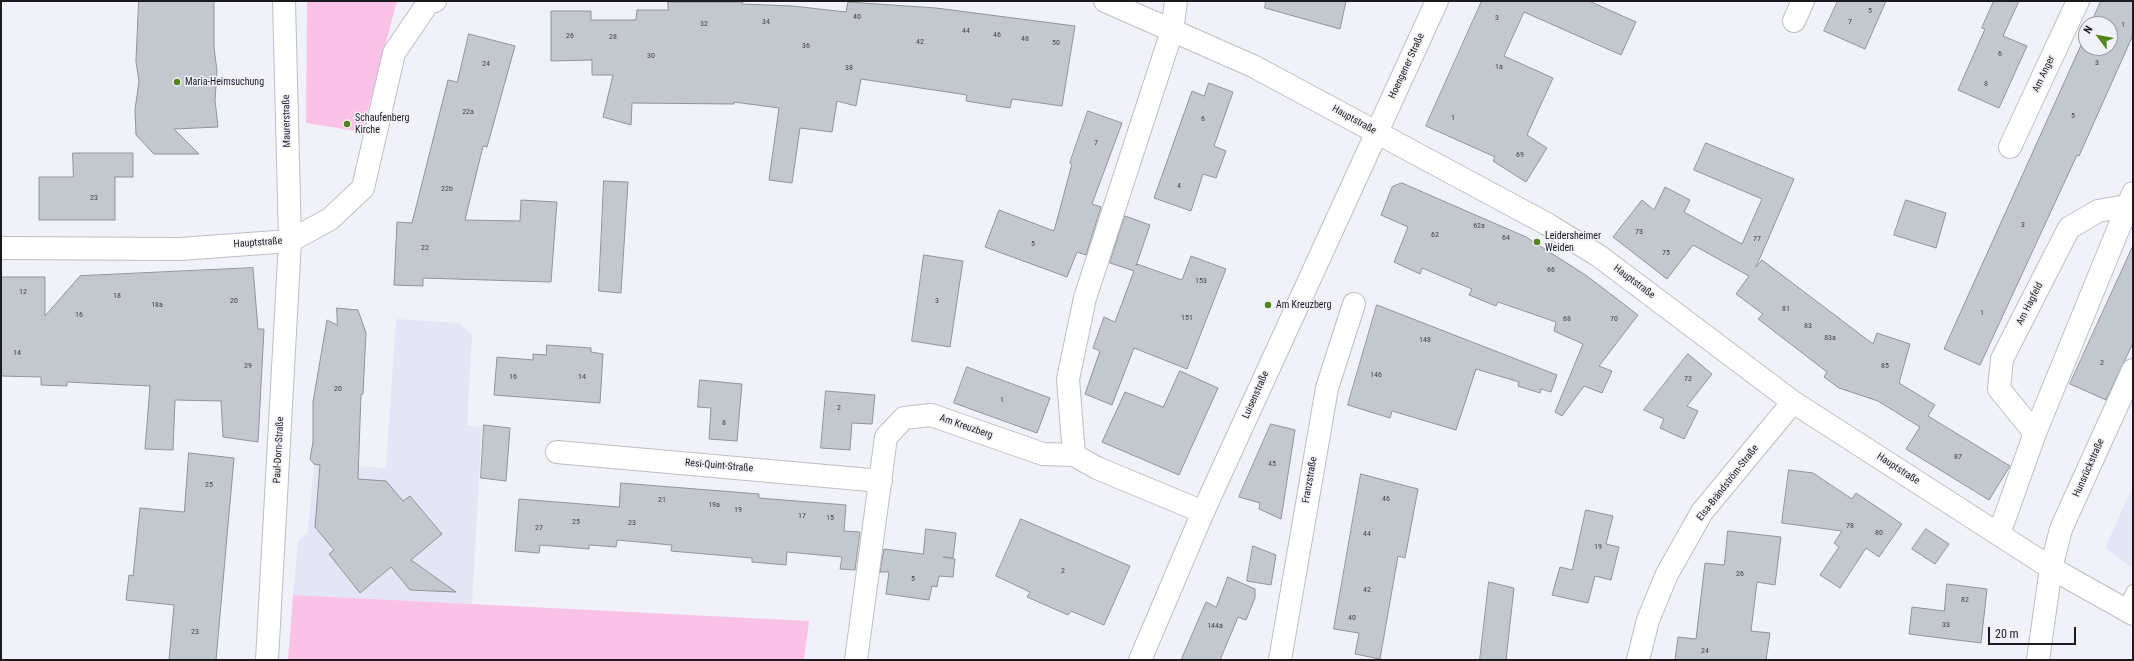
<!DOCTYPE html>
<html>
<head>
<meta charset="utf-8">
<style>
	body { margin:0 }
	#map { position:relative; width:2134px; height:661px; overflow:hidden; background:#f1f2f9; font-family:"Roboto Condensed",sans-serif }
	canvas { display:block }
	.frame { position:absolute; inset:0; border:2px solid #1b1b1e; pointer-events:none }
	.north { position:absolute; left:2078px; top:16px; width:40px; height:40px; box-sizing:border-box; background:#f1f2f9; border:1px solid #9b9ca1; border-radius:50%; rotate:302deg; font-size:11px; font-weight:700; line-height:16px; text-align:center; color:#1b1b1e }
	.north::after { content:''; display:block; margin:auto; width:14px; height:18px; background:#52861c; clip-path:polygon(50% 0,100% 100%,50% 72%,0 100%) }
	.scale { position:absolute; left:1988px; top:627px; width:88px; height:18px; box-sizing:border-box; border:2px solid #1b1b1e; border-top:0; padding-left:5px; font-size:12px; line-height:14px; white-space:nowrap; color:#1b1b1e; -webkit-text-stroke:3px #f1f2f9; paint-order:stroke }
</style>
</head>
<body>
<div id="map">
<canvas width="2134" height="661"></canvas>
<div class="frame"></div>
<div class="north">N</div>
<div class="scale">20 m</div>
</div>
<script>
const context = document.querySelector('canvas').getContext('2d');
context.lineJoin = 'round';
function paint(path, color) { context.fillStyle = color; context.fill(path, 'evenodd'); }
function strokePath(path, color, width, dash) { context.strokeStyle = color; context.lineWidth = width; context.lineCap = dash ? 'butt' : 'round'; context.setLineDash(dash || []); context.stroke(path); }
function drawText(font, color, halo, rows, align = 'center') {
  context.font = font + ' "Roboto Condensed",sans-serif'; context.lineWidth = 3; context.setLineDash([]); context.textBaseline = 'middle'; context.strokeStyle = halo; context.fillStyle = color; for (const [text, x, y, turn = 0] of rows) {
    context.save(); context.translate(x, y); context.rotate((+turn || 0) * Math.PI / 180); context.textAlign = isNaN(turn) ? turn : align; if (halo) context.strokeText(text, 0, 0); context.fillText(text, 0, 0); context.restore();
  }
}
paint(new Path2D(`
	M396,319L459,323L472,335L467,425L482,427L472,604L293,595L298,541L308,532L314,464L316,463L386,468Z
	M2133,485V569L2105,548Z`), '#e4e6f5');
paint(new Path2D(`
	M307,1H397L362,132L306,123Z
	M293,595L809,621L804,660H288Z`), '#fac2e7');
const building = new Path2D(`
	M139,1H214V47L217,71L215,100L218,127L174,129L199,154H154L136,135L135,110L139,81L136,62Z
	M1266,1H1346L1340,29L1265,8Z
	M1482,1H1589L1636,22L1621,55L1524,12L1504,56L1553,78L1527,135L1547,148L1526,182L1493,161L1495,157L1426,126Z
	M1838,1H1886L1865,49L1824,31Z
	M1994,1H2019L2003,36L2027,46L1999,108L1958,90L1985,29L1982,28Z
	M2101,1H2133V35L2079,156L2077,155L1980,365L1944,349L2086,34V48H2110V24H2091Z
	M668,2H743L742,4L793,6L846,12L848,2L936,8L1075,26L1062,106L1012,99L1010,108L966,101L967,95L861,79L856,106L837,101L832,132L800,128L792,183L769,180L779,108L734,102V104L632,103L631,125L603,117L613,75H592V60L551,61V11H591V20H636L637,10H668Z
	M469,34L515,46L487,147L483,146L465,220L520,221L521,200L557,202L551,282L423,278V286L394,285L397,222L412,223L448,80L457,82Z
	M1209,83L1233,92L1214,146L1226,151L1216,178L1203,174L1191,211L1154,198L1192,91L1204,96Z
	M1088,111L1122,123L1092,204L1101,207L1086,255L1077,252L1067,277L985,247L999,210L1054,231L1072,164L1070,163Z
	M1706,143L1794,179L1756,267L1762,260L1873,344L1877,333L1910,344L1899,383L1935,405L1928,416L2010,466L1989,500L1906,449L1920,427L1878,401L1839,388L1824,377L1827,372L1758,319L1763,314L1736,294L1749,276L1693,245L1667,279L1613,237L1642,200L1654,210L1665,187L1690,200L1684,212L1742,244L1762,199L1694,170Z
	M73,153H133V177H115V220H39V177H73Z
	M604,181L628,182L621,293L599,291Z
	M1402,183L1526,237L1587,276L1638,315L1599,366L1612,371L1602,393L1584,386L1562,416L1555,412L1583,344L1554,331L1556,322L1498,302L1496,306L1469,295L1472,289L1422,268L1420,274L1394,262L1408,227L1381,215L1392,187Z
	M1906,200L1946,213L1936,248L1894,235Z
	M1125,216L1150,225L1136,266L1137,264L1182,280L1191,256L1226,269L1187,369L1134,348L1112,405L1085,394L1100,351L1093,348L1104,317L1115,322L1134,271L1110,263Z
	M2133,246V343L2106,400L2070,384Z
	M924,255L963,261L950,347L912,341Z
	M253,268L258,329H264L258,442L223,437L221,401L175,400L173,450L145,449L150,386L67,382V386L41,385V377L1,376V277H45V316L80,276Z
	M1377,305L1557,375L1551,392L1541,389L1540,393L1518,386L1519,382L1476,369L1456,430L1392,411L1390,418L1348,405Z
	M337,308L358,310L366,333L363,394H361L358,479L386,481L403,501L410,496L442,534L411,560L456,592L410,590L391,567L360,593L329,554L334,550L315,527L320,465L314,464L310,459L313,442V402L327,320L337,325Z
	M547,345L591,348V352L603,354L600,403L494,395L497,357L533,360V354L546,355Z
	M1688,354L1712,374L1687,406L1698,411L1684,439L1660,428L1664,419L1644,410Z
	M967,367L1050,398L1037,433L954,403Z
	M1180,371L1218,388L1179,475L1102,442L1125,392L1163,407Z
	M700,380L742,384L737,441L709,439L711,408L698,407Z
	M826,391L875,395L872,424L852,423L850,450L821,448Z
	M1271,424L1295,430L1281,519L1259,509L1260,503L1239,497Z
	M484,425L510,428L506,481L481,478Z
	M189,453L234,458L216,660H169L174,605L126,600L129,575L133,576L140,508L184,512Z
	M1789,470L1813,473L1852,499L1856,493L1902,524L1879,557L1866,548L1840,588L1820,575L1839,547L1834,543L1842,531L1782,523Z
	M1361,474L1418,489L1405,558L1398,556L1380,659L1355,654L1359,633L1334,629Z
	M621,483L759,494V498L846,505L844,531L860,532L855,570L840,569L842,557L787,552L786,565L752,562V558L671,551L672,545L617,540L616,547L589,545V549L540,545L539,553L515,551L519,499L619,507Z
	M1586,510L1613,516L1606,544L1619,547L1611,580L1595,576L1588,603L1552,595L1560,567L1572,570Z
	M1021,519L1130,566L1104,625L1071,611L1068,615L1027,597L1030,592L996,576Z
	M926,529L956,533L953,558L943,557L955,559L953,577L939,576L937,587L932,586L929,600L886,594L889,572H880L884,549L923,554Z
	M1926,529L1949,544L1935,564L1912,549Z
	M1728,531L1781,537L1775,585L1757,582L1751,631L1770,633L1766,660H1675L1678,637L1696,639L1705,563L1724,565Z
	M1253,546L1276,555L1271,585L1247,581Z
	M1228,577L1255,589V598L1246,620L1238,617L1220,660H1181L1206,602L1216,607Z
	M1489,582L1514,588L1506,660H1480Z
	M1947,584L1987,589L1981,643L1909,634L1912,607L1944,611Z`);
paint(building, '#c3c8ce');
strokePath(building, '#8f9499', 1);
const service = new Path2D(`
	M2124,609L2133,591`);
const minor = new Path2D(`
	M1105,1L1253,66L1547,224L1599,256L1793,402L2051,568L2133,614
	M1176,1L1172,31L1085,298L1068,379L1074,455L1097,468L1203,512
	M1794,21L1803,1
	M2010,147L2078,1
	M1,248L180,249L290,241L330,219L363,188L394,53L428,3L435,1
	M2035,433L1999,389L2002,359L2069,228L2098,211L2126,206
	M557,452L881,481
	M1999,534L2035,433L2133,193
	M267,660L290,241L284,1
	M856,660L886,437L904,418L931,415L1043,454L1074,455
	M1280,660L1327,388L1354,304
	M1638,660L1648,620L1667,574L1702,512L1793,402
	M2038,660L2051,568L2061,529L2133,370`);
const secondary = new Path2D(`
	M1140,660L1203,512L1437,1`);
strokePath(service, '#bdbec5', 14);
strokePath(minor, '#bdbec5', 24);
strokePath(secondary, '#bdbec5', 24);
strokePath(service, '#fff', 12);
strokePath(minor, '#fff', 22);
strokePath(secondary, '#fff', 22);
for (const [x, y, r, color] of [
	[177,82,4,"#52861c"],
	[347,124,4,"#52861c"],
	[1537,242,4,"#52861c"],
	[1268,305,4,"#52861c"]
]) { const dot = new Path2D(); dot.arc(x, y, r, 0, 2 * Math.PI); context.fillStyle = color; context.fill(dot); strokePath(dot, '#f1f2f9', 1.5); }
drawText('8px', '#45464a', null, [
	["5",1870,11],
	["40",857,17],
	["3",1497,18],
	["34",766,22],
	["7",1850,22],
	["32",704,24],
	["1",2123,25],
	["44",966,31],
	["46",997,35],
	["26",570,36],
	["28",613,37],
	["48",1025,39],
	["42",920,42],
	["50",1056,43],
	["36",806,46],
	["6",2000,54],
	["30",651,56],
	["3",2097,63],
	["24",486,64],
	["1a",1499,67],
	["38",849,68],
	["8",1986,84],
	["22a",468,112],
	["5",2073,116],
	["1",1453,118],
	["6",1203,119],
	["7",1096,143],
	["69",1520,155],
	["4",1179,186],
	["22b",447,189],
	["23",94,198],
	["3",2023,225],
	["62a",1479,226],
	["73",1639,232],
	["62",1435,235],
	["64",1506,238],
	["77",1757,239],
	["5",1033,244],
	["22",425,248],
	["75",1666,253],
	["66",1551,270],
	["153",1201,281],
	["12",23,292],
	["18",117,296],
	["20",234,301],
	["3",937,301],
	["18a",157,305],
	["81",1786,309],
	["1",1982,313],
	["16",79,315],
	["151",1187,318],
	["68",1567,319],
	["70",1614,319],
	["83",1808,326],
	["83a",1830,338],
	["148",1425,340],
	["14",17,353],
	["2",2102,363],
	["29",248,366],
	["85",1885,366],
	["146",1376,375],
	["16",513,377],
	["14",582,377],
	["72",1688,379],
	["20",338,389],
	["1",1002,400],
	["2",839,408],
	["8",724,423],
	["87",1958,457],
	["45",1272,464],
	["25",209,485],
	["46",1386,499],
	["21",662,500],
	["19a",714,505],
	["19",738,510],
	["17",802,516],
	["15",830,518],
	["25",576,522],
	["23",632,523],
	["78",1850,526],
	["27",539,528],
	["80",1879,533],
	["44",1367,534],
	["19",1598,547],
	["2",1063,571],
	["26",1740,574],
	["5",913,579],
	["42",1367,590],
	["82",1965,600],
	["40",1352,618],
	["33",1946,625],
	["144a",1215,626],
	["23",195,632],
	["24",1705,651]
]);
drawText('10px', '#1b1b1e', '#f1f2f9', [
	["Hoengener Straße",1407,66,-65],
	["Am Anger",2044,74,-65],
	["Hauptstraße",1354,120,29],
	["Maurerstraße",287,121,-91],
	["Hauptstraße",258,243,-4],
	["Hauptstraße",1634,282,37],
	["Am Hagfeld",2030,304,-63],
	["Luisenstraße",1256,395,-66],
	["Am Kreuzberg",966,427,19],
	["Paul-Dorn-Straße",279,450,-87],
	["Resi-Quint-Straße",719,466,5],
	["Hunsrückstraße",2089,468,-66],
	["Hauptstraße",1898,469,33],
	["Franzstraße",1310,480,-80],
	["Elsa-Brändström-Straße",1728,483,-52]
]);
drawText('10px', '#1b1b1e', '#f1f2f9', [
	["Maria-Heimsuchung",185,82],
	["Schaufenberg",355,118],
	["Kirche",355,130],
	["Leidersheimer",1545,236],
	["Weiden",1545,248],
	["Am Kreuzberg",1276,305]
], 'left');
</script>
</body>
</html>
